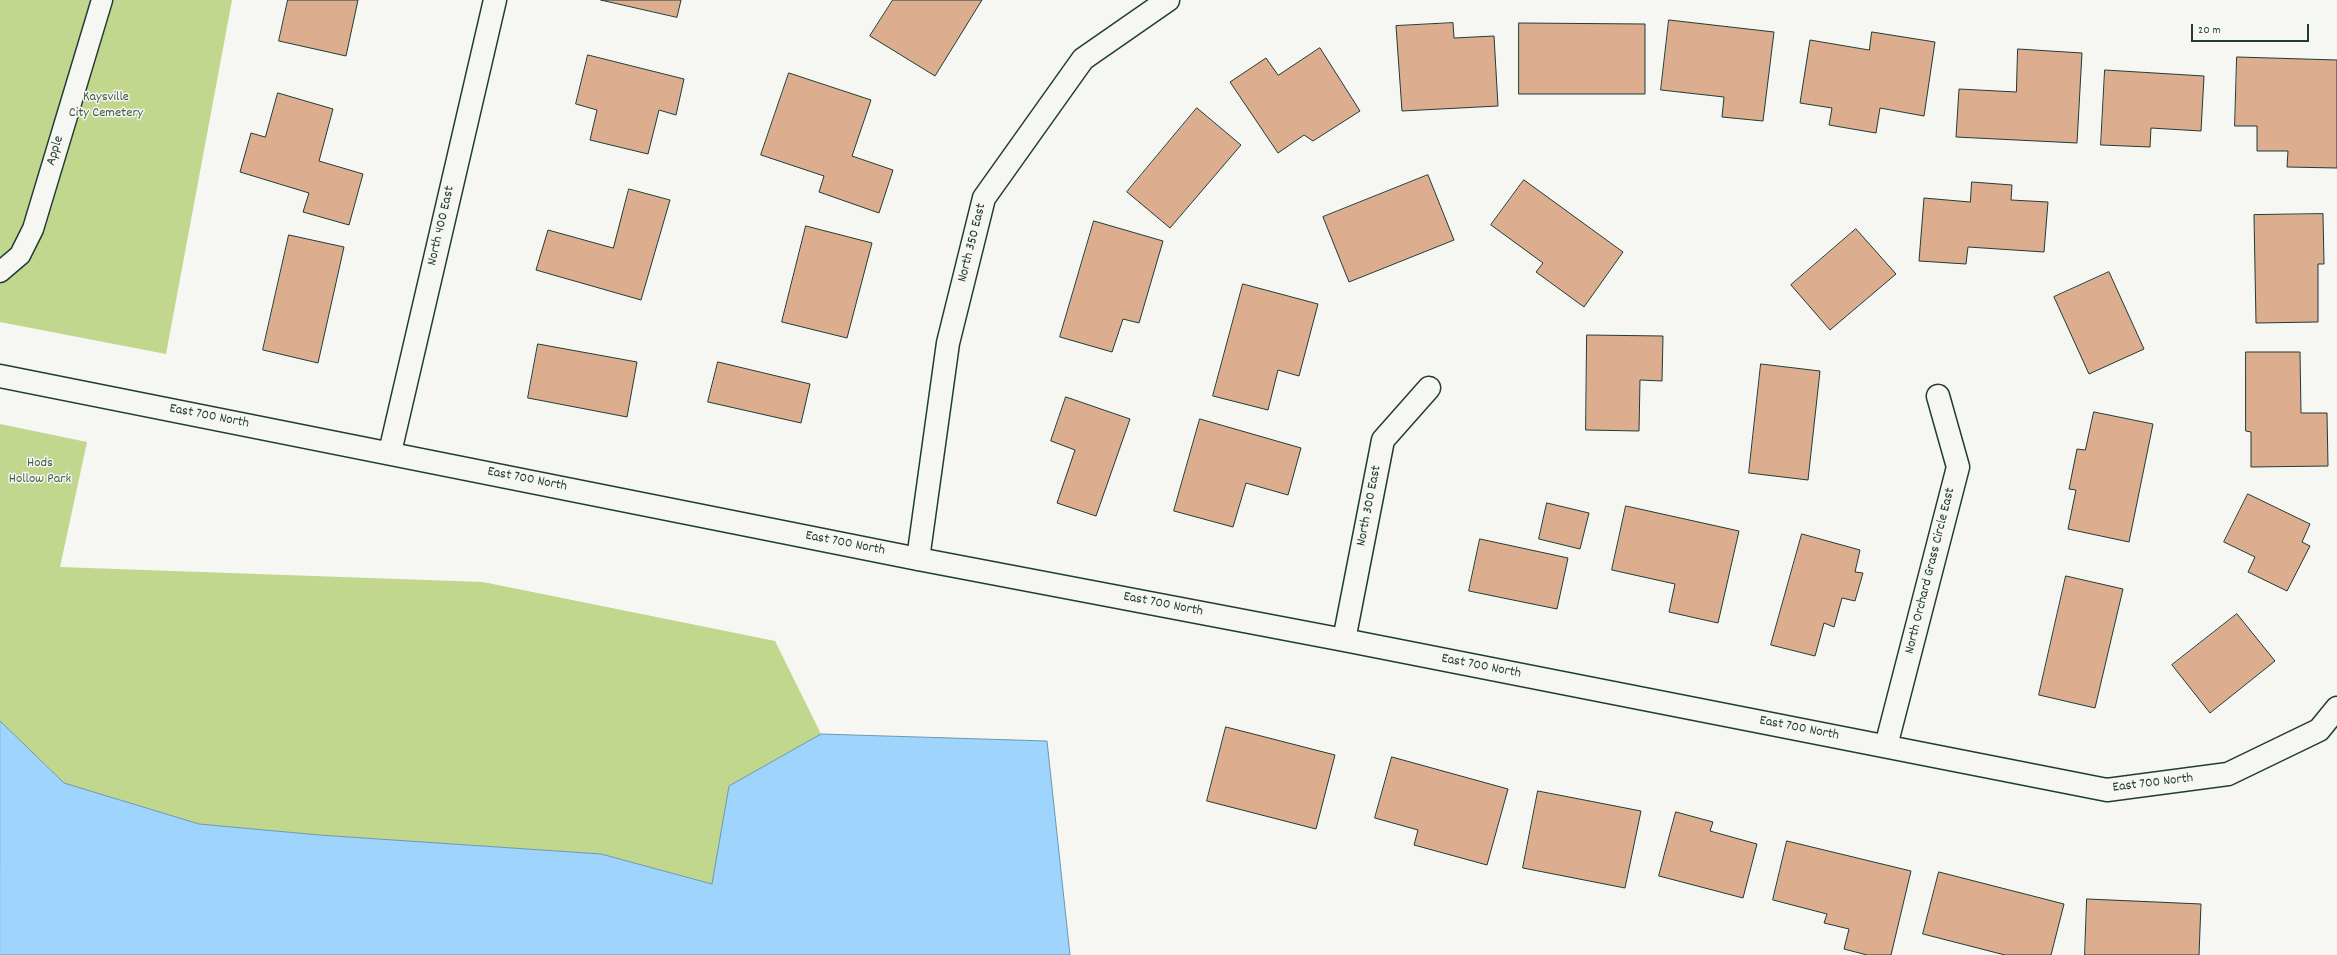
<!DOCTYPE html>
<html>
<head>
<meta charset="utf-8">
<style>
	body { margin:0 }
	#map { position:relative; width:2337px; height:955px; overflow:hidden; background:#f6f6f2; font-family:Dekko,sans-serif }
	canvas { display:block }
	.scale { position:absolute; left:2191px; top:24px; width:118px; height:18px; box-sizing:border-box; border:2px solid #1f3d34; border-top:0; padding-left:5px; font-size:12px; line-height:14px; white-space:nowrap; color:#1f3d34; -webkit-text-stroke:3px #f6f6f2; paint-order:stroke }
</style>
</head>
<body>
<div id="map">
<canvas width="2337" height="955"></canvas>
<div class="scale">20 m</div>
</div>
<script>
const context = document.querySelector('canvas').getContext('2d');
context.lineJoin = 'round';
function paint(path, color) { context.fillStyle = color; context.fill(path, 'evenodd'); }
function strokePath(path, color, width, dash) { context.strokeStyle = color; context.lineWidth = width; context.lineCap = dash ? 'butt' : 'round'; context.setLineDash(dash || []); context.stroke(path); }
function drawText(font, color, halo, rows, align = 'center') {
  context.font = font + ' Dekko,sans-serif'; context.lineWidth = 3; context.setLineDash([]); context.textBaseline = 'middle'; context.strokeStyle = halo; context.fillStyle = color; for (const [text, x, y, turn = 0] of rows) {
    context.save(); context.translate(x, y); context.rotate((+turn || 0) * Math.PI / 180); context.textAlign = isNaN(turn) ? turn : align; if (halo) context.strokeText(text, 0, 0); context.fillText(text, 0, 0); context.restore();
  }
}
paint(new Path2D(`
	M0,0H232L166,354L0,322Z
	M0,424L87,442L60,567L483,582L775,641L821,734L729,786L713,884L601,854L319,835L199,824L64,783L0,721Z`), '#c0d78d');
const water = new Path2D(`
	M0,721L64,783L199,824L319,835L601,854L712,884L729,786L821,734L1047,741L1070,955H0Z`);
paint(water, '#9fd4fd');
strokePath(water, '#6c98ad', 1);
const building = new Path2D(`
	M288,0H358L346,56L279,41Z
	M601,0H681L677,17Z
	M893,0H982L935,76L870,36Z
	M1669,20L1774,32L1763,121L1722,117L1724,97L1661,90Z
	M1453,23L1454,38L1494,36L1498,106L1402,111L1396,26Z
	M1519,23L1645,24V94H1519Z
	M1872,32L1935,42L1924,116L1880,108L1876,133L1829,125L1832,108L1800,103L1810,40L1869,50Z
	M1320,48L1360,111L1313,141L1304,135L1278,153L1230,82L1266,58L1278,75Z
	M2018,49L2082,53L2077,143L1956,137L1959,89L2016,92Z
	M588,55L684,79L676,115L659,110L648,154L590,140L597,110L576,104Z
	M2237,57L2337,60V168L2287,167L2288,151H2257V126H2235Z
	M2105,70L2204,76L2201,131L2151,128L2150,147L2101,145Z
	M789,73L871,100L852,156L893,170L879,213L819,192L824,176L761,155Z
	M278,93L333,109L319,161L363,174L349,225L303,212L309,193L240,172L251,133L265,137Z
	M1197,108L1241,145L1170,228L1127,192Z
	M1428,175L1454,240L1349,282L1323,217Z
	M1524,180L1623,252L1584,307L1536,272L1543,263L1491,225Z
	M1972,182L2012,185L2011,200L2048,202L2044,252L1968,247L1966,264L1919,261L1924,198L1970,202Z
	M629,189L670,200L641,300L536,270L548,230L613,248Z
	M2323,214L2324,264H2318V322L2256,323L2254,215Z
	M1094,221L1163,241L1139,323L1123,319L1112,352L1060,337Z
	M806,226L872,243L847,338L782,322Z
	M1856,229L1896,274L1830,330L1791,285Z
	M289,235L344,247L318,363L263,350Z
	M2109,272L2144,349L2089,374L2054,297Z
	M1243,284L1318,304L1299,376L1278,370L1268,410L1213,396Z
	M1587,335L1663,336L1662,381L1640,380L1639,431L1586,430Z
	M538,344L637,362L627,417L528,398Z
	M2246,352H2300L2301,413H2327L2328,466L2251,467V432L2246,431Z
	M718,362L810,384L801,423L708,402Z
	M1761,364L1820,371L1808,480L1749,473Z
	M1066,397L1130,419L1096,516L1057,503L1075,450L1051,441Z
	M2094,412L2153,424L2129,542L2068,529L2076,490L2069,489L2077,449L2085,450Z
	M1200,419L1301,448L1288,495L1246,483L1233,527L1174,511Z
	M2248,494L2310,524L2302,542L2310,546L2287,591L2248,572L2255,557L2224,542Z
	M1547,503L1589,513L1580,549L1539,539Z
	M1626,506L1739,531L1718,623L1669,612L1675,584L1612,570Z
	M1802,534L1860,550L1855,572L1863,573L1855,601L1842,598L1834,627L1824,623L1815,656L1771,645Z
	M1480,539L1568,558L1557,609L1469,591Z
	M2066,576L2123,589L2095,708L2039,695Z
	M2237,614L2275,661L2210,713L2172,665Z
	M1226,727L1335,755L1316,829L1207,801Z
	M1392,757L1508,789L1487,865L1414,845L1418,830L1375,818Z
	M1538,791L1641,811L1625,888L1523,868Z
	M1676,812L1713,822L1710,831L1757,844L1743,898L1659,876Z
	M1787,841L1911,871L1891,955H1867L1844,949L1849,929L1824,923L1827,914L1773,900Z
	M1939,872L2064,904L2051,955H2005L1923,934Z
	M2087,899L2201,904L2199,955H2085Z`);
paint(building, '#dcad8e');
strokePath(building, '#1f3d34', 1);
const service = new Path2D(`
	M0,272L20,255L33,229L102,0`);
const minor = new Path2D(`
	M0,376L918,559L1344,640L2107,790L2228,774L2319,730L2337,708
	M390,452L495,0
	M918,559L948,343L984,198L1083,59L1168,0
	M1344,640L1383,440L1429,388
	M1886,746L1958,467L1938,396`);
strokePath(service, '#1f3d34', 23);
strokePath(minor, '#1f3d34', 25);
strokePath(service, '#f6f6f2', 20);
strokePath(minor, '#f6f6f2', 22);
drawText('14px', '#3f5c46', '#f6f6f2', [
	["Kaysville",106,98],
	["City Cemetery",106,114],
	["Hods",40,464],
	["Hollow Park",40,480]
]);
drawText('14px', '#1f3d34', '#f6f6f2', [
	["Apple",56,151,-73],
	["North 400 East",442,226,-77],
	["North 350 East",973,243,-76],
	["East 700 North",209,417,11],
	["East 700 North",527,480,11],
	["North 300 East",1370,506,-79],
	["East 700 North",845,544,11],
	["North Orchard Grass Circle East",1931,571,-76],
	["East 700 North",1163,605,11],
	["East 700 North",1481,667,11],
	["East 700 North",1799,729,11],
	["East 700 North",2153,784,-7]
]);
</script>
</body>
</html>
